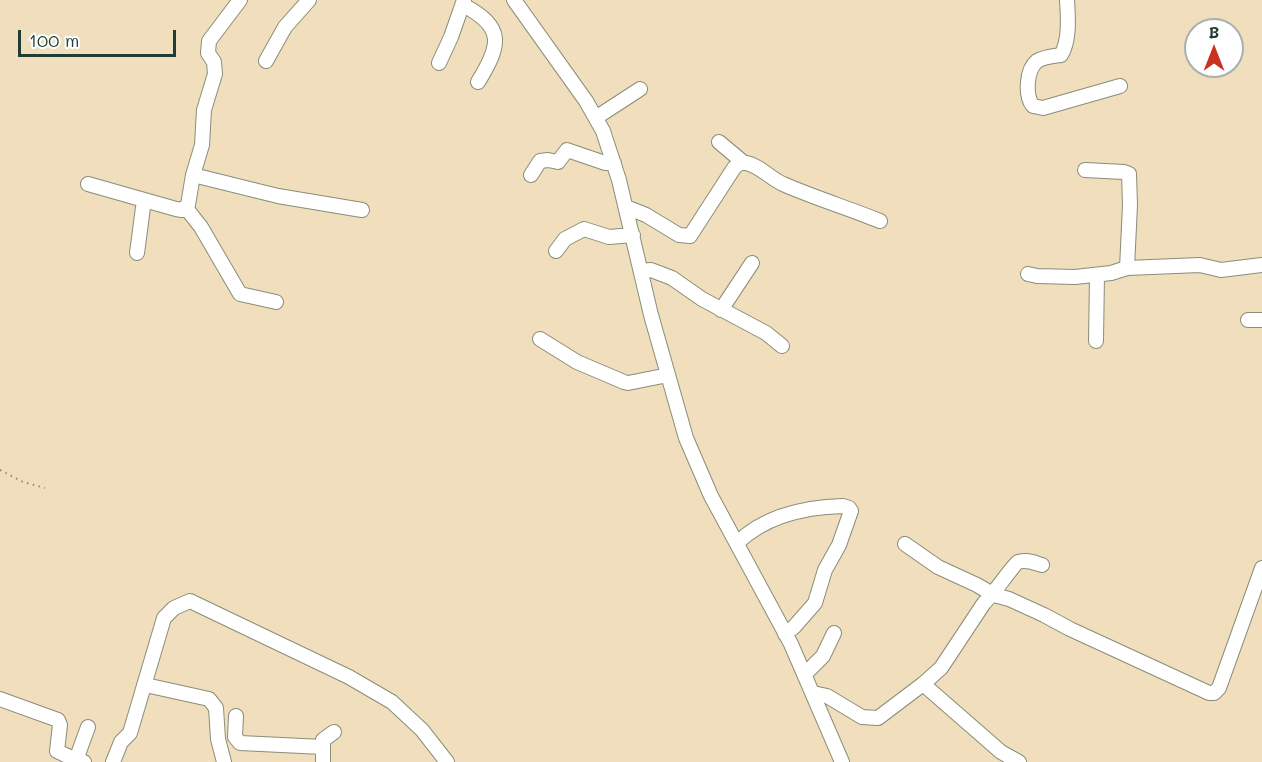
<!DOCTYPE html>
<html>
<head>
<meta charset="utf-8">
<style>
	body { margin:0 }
	#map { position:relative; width:1262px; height:762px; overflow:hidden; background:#f0debd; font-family:Mali,sans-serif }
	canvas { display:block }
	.north { position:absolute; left:1184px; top:18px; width:60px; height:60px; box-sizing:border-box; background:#fff; border:2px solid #a5b1ae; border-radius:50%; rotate:0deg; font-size:16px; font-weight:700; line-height:24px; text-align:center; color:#1f3d34 }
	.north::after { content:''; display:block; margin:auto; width:21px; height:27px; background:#c8321e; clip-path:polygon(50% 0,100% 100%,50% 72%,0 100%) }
	.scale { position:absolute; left:18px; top:30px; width:158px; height:27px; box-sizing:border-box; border:3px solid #1f3d34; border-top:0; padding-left:8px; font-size:18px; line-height:21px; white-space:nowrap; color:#1f3d34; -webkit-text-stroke:4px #fff; paint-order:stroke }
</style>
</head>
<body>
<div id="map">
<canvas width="1262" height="762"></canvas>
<div class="north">B</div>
<div class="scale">100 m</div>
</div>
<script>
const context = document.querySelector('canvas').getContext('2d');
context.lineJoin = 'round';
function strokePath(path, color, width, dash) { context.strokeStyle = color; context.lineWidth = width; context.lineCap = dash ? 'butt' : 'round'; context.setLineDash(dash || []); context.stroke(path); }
const minor = new Path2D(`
	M514,0L586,101L603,131L619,180L651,315L686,438L711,496L791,644L842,762
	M1067,0C1068,17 1070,40 1061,55C1054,56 1043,57 1037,61C1026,70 1025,96 1033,106L1043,108L1120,86
	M463,5C505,27 501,45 478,82
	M266,61L285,27L309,0
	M439,63L451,37L464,0
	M597,117L640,89
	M719,142L744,163
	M1085,170L1124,172L1129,174L1130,205L1127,268
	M193,175L278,196L362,210
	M531,175L540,161L548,160L558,162L567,150L605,163H614
	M88,184L176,209L182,210L188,205L193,175L202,145L204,110L215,74L214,62L208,53L209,41L240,0
	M626,207L646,215L679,235L690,236L734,168C738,164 741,162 746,163C759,165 771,179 783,184C815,198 848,208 880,221
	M186,208L201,227L240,294L276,302
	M556,251L565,239L584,229L609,237L633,235
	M137,253L144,200
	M641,271L651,270L672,278L702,299L766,333L782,346
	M1028,274L1037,276L1075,277L1111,273L1127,268L1200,265L1221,270L1262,265
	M721,310L752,263
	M1248,320H1262
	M540,339L577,362L624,382L628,383L668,375
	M1096,341L1097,275
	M737,543C766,515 805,507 843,506L849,508L851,511L839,545L825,570L815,603L794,627L785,634
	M905,544L938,567L977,585L994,595L1009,599L1044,615L1070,629L1209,693H1214L1219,688L1262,568
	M805,674L823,656L834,633
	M923,684L1001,752L1019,762
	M150,686L209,699L216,708L218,739L224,762
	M813,693L827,696L862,717L878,718L923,684L941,668L984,603C993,595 1014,564 1018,562C1026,559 1035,563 1042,565
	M0,699L58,720L60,725L57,751L76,760
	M236,716L235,737L240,743L323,747
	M84,762L76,760L88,727
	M113,762L121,742L130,733L164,618L174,608L190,601L349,677L392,702L422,730L447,762
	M323,762V740L334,732`);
strokePath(minor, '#888e78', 16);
strokePath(new Path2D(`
	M0,470L23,482L45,488`), '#888e78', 2, [1.5, 4.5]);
strokePath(minor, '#fff', 14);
</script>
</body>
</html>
